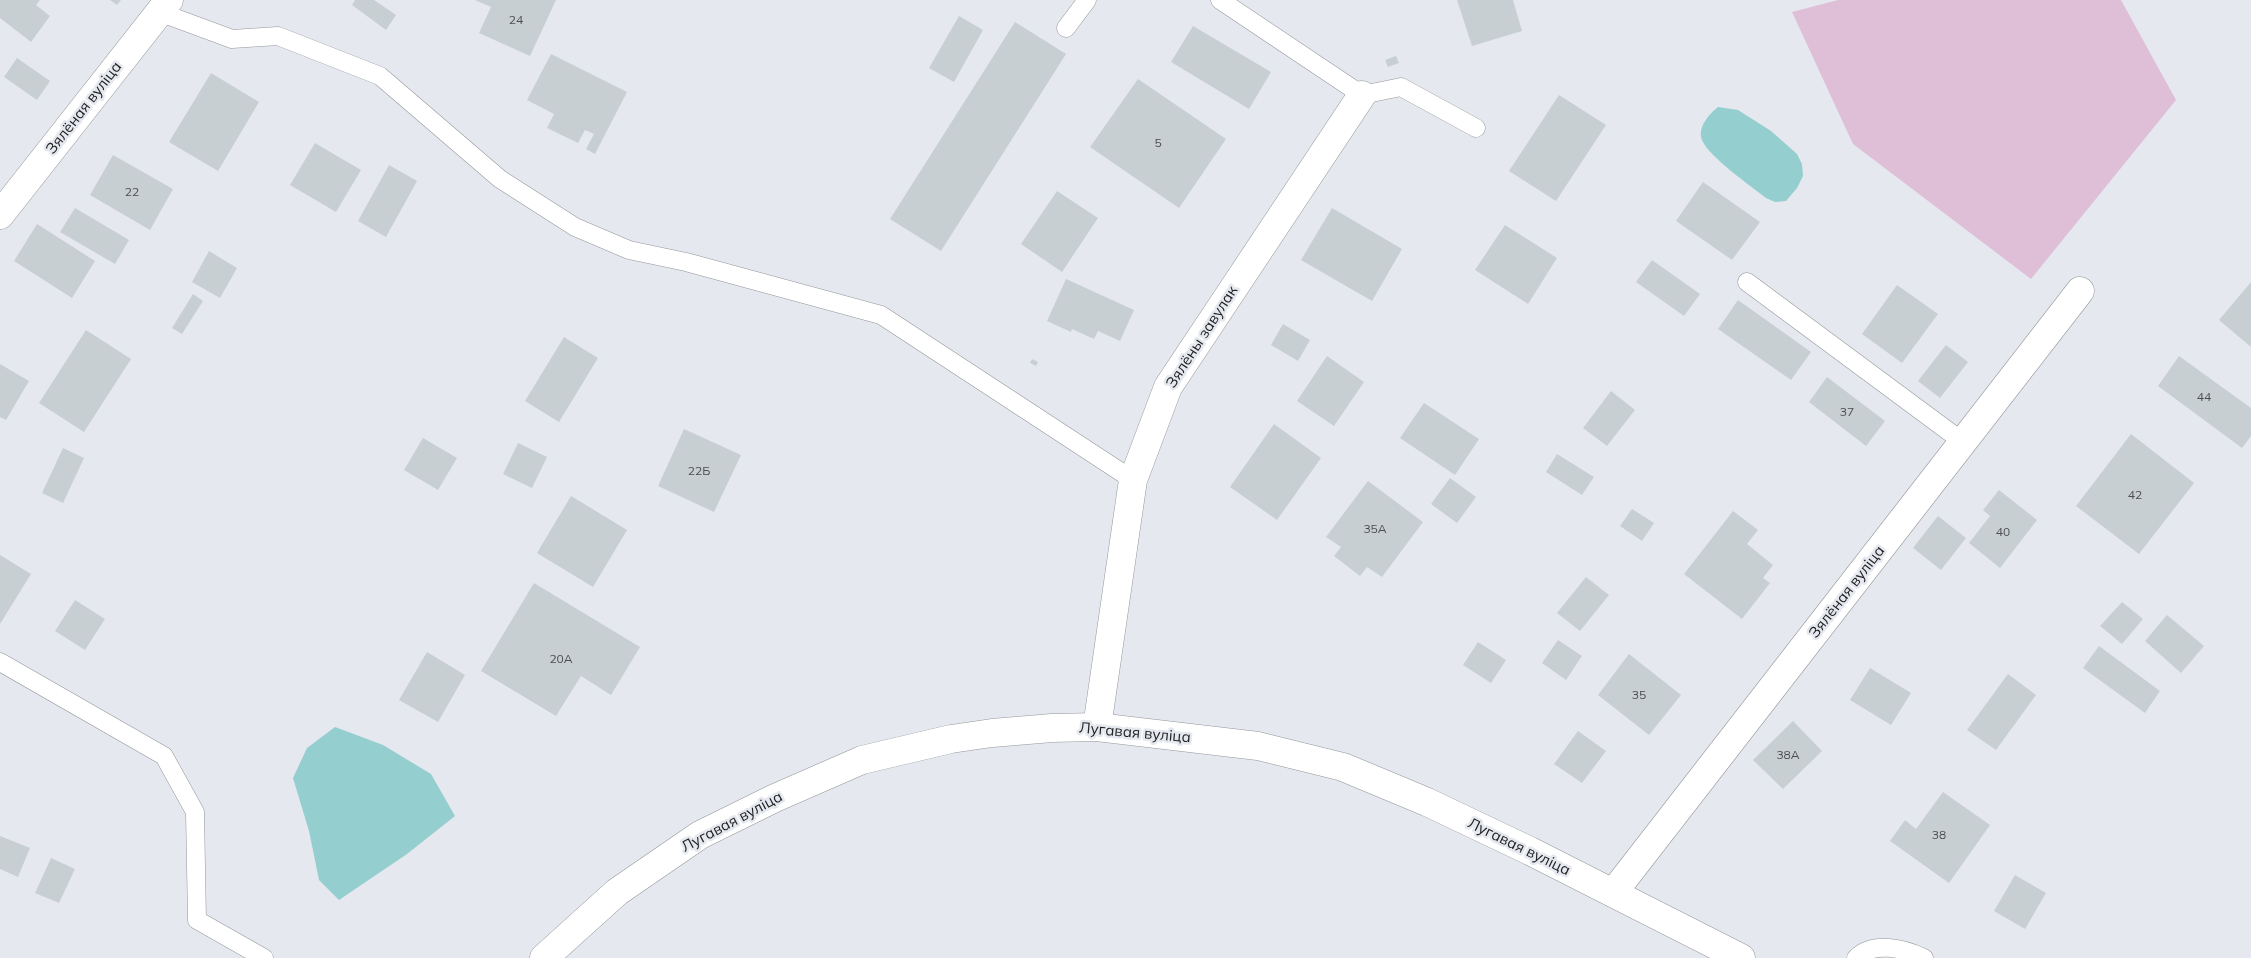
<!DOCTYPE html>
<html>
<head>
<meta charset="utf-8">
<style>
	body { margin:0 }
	canvas { display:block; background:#e5e8ee }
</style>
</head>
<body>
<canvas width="2251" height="958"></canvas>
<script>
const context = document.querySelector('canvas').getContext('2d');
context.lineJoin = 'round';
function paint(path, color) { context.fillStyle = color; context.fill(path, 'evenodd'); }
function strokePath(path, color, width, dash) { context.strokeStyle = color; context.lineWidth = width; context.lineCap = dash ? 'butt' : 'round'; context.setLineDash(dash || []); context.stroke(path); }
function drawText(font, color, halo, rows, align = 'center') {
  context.font = font + ' Mulish,sans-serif'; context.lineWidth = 5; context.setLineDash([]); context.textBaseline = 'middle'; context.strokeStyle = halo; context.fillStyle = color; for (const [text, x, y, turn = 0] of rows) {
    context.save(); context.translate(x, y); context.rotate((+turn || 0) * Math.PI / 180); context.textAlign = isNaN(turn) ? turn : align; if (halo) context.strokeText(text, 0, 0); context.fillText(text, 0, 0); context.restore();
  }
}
paint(new Path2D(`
	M1838,0H2121L2176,100L2031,279L1853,144L1792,12Z`), '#dfbfd8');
paint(new Path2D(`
	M1718,107L1738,110L1771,131L1797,154L1802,164L1803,176L1797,188L1786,201L1775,202L1766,198C1751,186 1709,157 1702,140C1697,128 1709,114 1718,107Z
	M335,727L383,745L431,774L455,816L407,854L339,900L319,880L309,831L293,778L307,748Z`), '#94cecf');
paint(new Path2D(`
	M0,0H40L36,5L50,16L31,42L0,18Z
	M110,0H121L117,5Z
	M355,0H374L396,15L386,30L352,5Z
	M475,0H556L530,56L479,33L491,7Z
	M1457,0H1513L1522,31L1472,46Z
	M959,16L983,30L954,82L929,68Z
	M1015,22L1066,54L941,251L890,219Z
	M1193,26L1271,72L1249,109L1171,62Z
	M551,54L627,92L595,154L586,149L594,134L585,130L578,143L547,128L554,114L527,100Z
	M1396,56L1399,63L1388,67L1385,60Z
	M17,58L50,81L37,100L4,77Z
	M211,73L259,102L218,171L169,142Z
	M1138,79L1226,139L1179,208L1090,147Z
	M1559,95L1606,125L1556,201L1509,171Z
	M315,143L361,170L336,212L290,185Z
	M113,155L173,189L150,230L90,195Z
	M389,165L417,181L386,237L358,221Z
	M1703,182L1760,222L1732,260L1676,221Z
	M1057,191L1098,218L1062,272L1021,244Z
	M75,208L129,240L115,264L60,232Z
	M1332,208L1402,249L1372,301L1301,260Z
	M37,224L95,261L72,298L14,261Z
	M1505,225L1557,258L1528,304L1475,270Z
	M209,251L237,268L220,298L192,282Z
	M1652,260L1700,294L1684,316L1636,282Z
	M1066,279L1134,310L1120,341L1098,331L1094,339L1072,329L1071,332L1047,321Z
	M2251,282V347L2219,320Z
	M1897,285L1938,314L1902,363L1862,334Z
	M193,294L203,301L182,334L172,328Z
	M1738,300L1811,352L1791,380L1718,329Z
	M1283,324L1310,340L1298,361L1271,345Z
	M86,330L131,359L84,432L39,403Z
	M564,337L598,358L559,422L525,401Z
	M1946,345L1968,362L1940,398L1918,381Z
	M1327,356L1364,382L1334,426L1297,401Z
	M2179,356L2251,408V436L2242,448L2158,386Z
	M1032,359L1038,362L1036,366L1030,363Z
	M0,364L29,381L6,420L0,417Z
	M1827,377L1885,421L1866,446L1809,402Z
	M1611,391L1635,410L1607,446L1583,428Z
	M1424,403L1479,439L1455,475L1400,438Z
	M1274,424L1321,458L1277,520L1230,487Z
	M684,429L741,455L714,512L658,486Z
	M2131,434L2194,483L2139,554L2076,506Z
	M423,438L457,458L438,490L404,470Z
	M518,443L547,457L532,488L503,474Z
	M63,448L84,458L63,503L42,493Z
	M1557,454L1594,477L1582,495L1546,472Z
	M1450,478L1476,497L1457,523L1431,504Z
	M1368,481L1423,522L1382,577L1367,567L1360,576L1334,556L1341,547L1326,537Z
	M1999,490L2037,520L2000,568L1969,543L1990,516L1983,510Z
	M571,496L627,530L593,587L537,553Z
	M1632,509L1654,523L1642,541L1620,526Z
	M1733,511L1758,530L1747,544L1773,565L1763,578L1770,583L1742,619L1684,574Z
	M1938,516L1966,538L1941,570L1913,548Z
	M0,555L31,574L0,624Z
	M1586,577L1609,595L1580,631L1557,613Z
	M534,583L640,647L611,695L581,676L556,716L481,671Z
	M75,600L105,619L85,650L55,631Z
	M2122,602L2143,619L2122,644L2100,626Z
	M2167,615L2204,646L2181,673L2145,641Z
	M1558,640L1582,656L1566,680L1542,663Z
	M1478,642L1506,660L1491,683L1463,665Z
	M2099,646L2160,691L2145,713L2083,668Z
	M427,652L465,675L438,722L399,700Z
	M1629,654L1681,695L1649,735L1598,695Z
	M1870,668L1911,693L1891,725L1850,700Z
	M2008,674L2036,695L1996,750L1967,730Z
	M1793,721L1822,751L1783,789L1753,760Z
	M1578,731L1606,751L1582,783L1554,764Z
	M1943,792L1990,825L1949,883L1890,841L1905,820L1916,829Z
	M0,836L30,848L18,877L0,869Z
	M51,858L75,869L59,903L35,893Z
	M2015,875L2046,893L2025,929L1994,911Z`), '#c8cfd2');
const lane = new Path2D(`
	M1220,0L1362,95L1401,87L1476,128
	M159,12L232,39L278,36L380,76L500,179L575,227L629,250L686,262L881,315L1133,480
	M1066,28L1087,0
	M1747,282L1963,442
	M0,662L164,756L195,812L197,920L264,958
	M1856,958C1873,941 1904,948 1924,958`);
const street = new Path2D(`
	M0,215L169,0
	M1097,727L1133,480L1168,387L1362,95
	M1613,893L2080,291`);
const secondary = new Path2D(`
	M544,958L617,892L700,835L775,798L862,760L951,739L992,733L1052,728L1097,727L1258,746L1343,767L1427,802L1530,851L1741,958`);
strokePath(lane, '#93969b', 19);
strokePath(street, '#93969b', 29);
strokePath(secondary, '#93969b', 29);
strokePath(lane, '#fff', 18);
strokePath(street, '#fff', 28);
strokePath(secondary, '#fff', 28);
drawText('12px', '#4b4d50', null, [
	["24",516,20],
	["5",1158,143],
	["22",132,192],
	["44",2204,397],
	["37",1847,412],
	["22Б",699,471],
	["42",2135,495],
	["35А",1375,529],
	["40",2003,532],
	["20А",561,659],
	["35",1639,695],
	["38А",1788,755],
	["38",1939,835]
]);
drawText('15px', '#212224', '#e5e8ee', [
	["Зялёная вуліца",84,108,-52],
	["Зялёны завулак",1202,337,-57],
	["Зялёная вуліца",1847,592,-52],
	["Лугавая вуліца",1135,733,5],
	["Лугавая вуліца",732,822,-28],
	["Лугавая вуліца",1519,847,26]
]);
</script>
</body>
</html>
